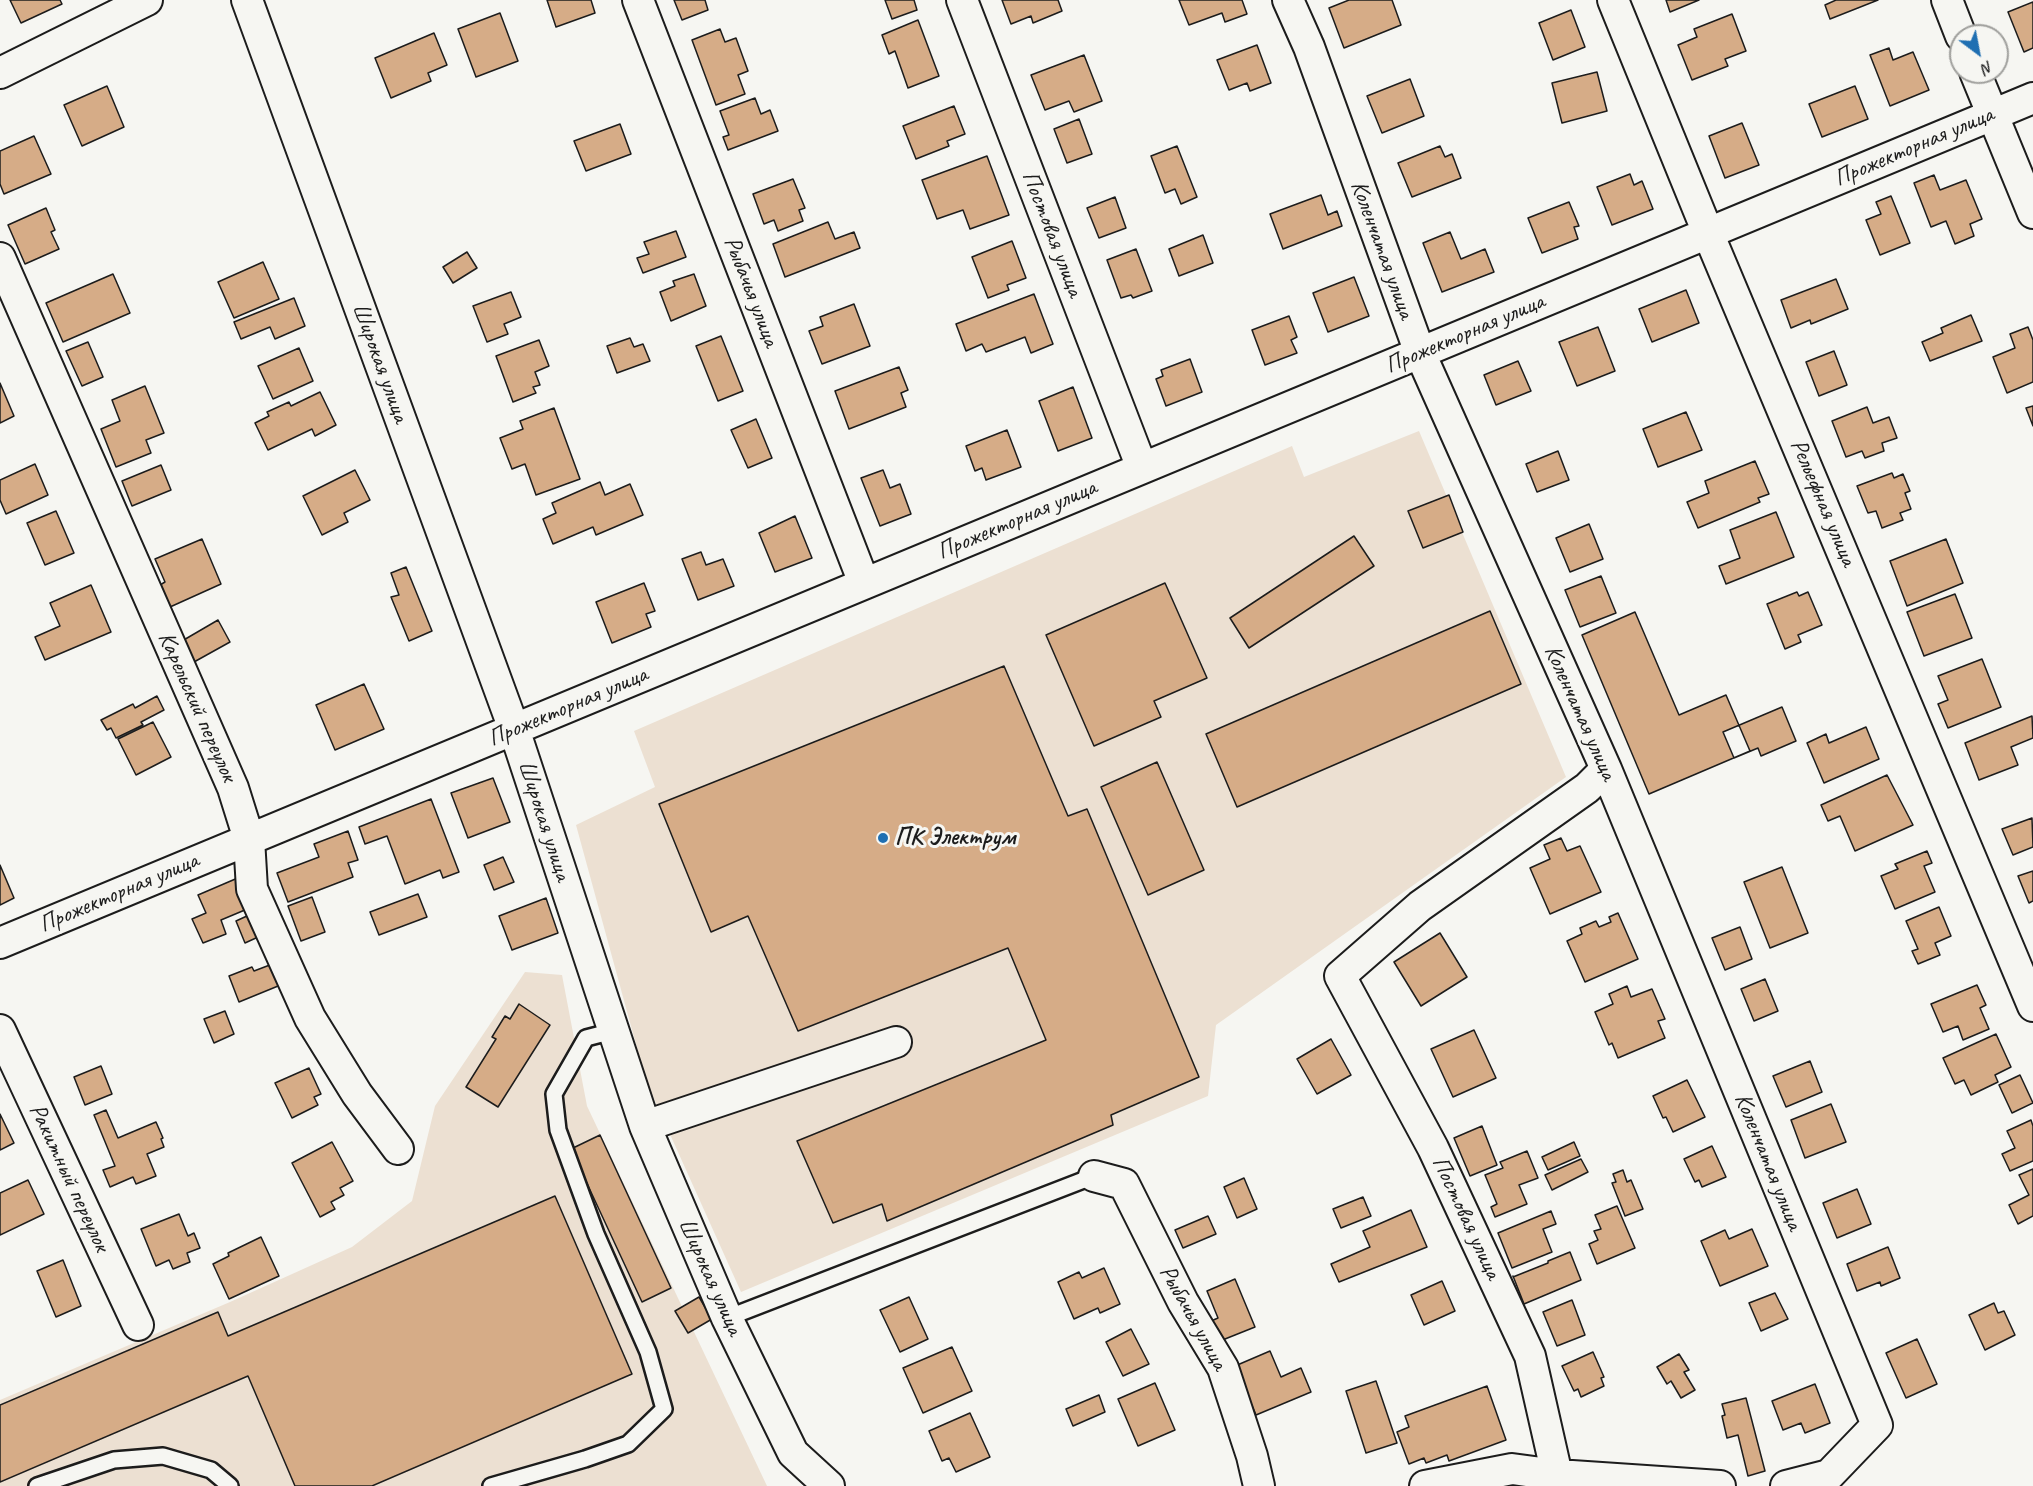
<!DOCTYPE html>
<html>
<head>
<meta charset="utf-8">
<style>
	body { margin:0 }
	#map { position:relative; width:2033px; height:1486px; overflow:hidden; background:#f6f6f2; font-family:Caveat,sans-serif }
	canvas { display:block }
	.north { position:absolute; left:1949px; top:24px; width:60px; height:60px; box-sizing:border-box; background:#f6f6f2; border:2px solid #9f9f9c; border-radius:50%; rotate:148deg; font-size:16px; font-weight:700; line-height:24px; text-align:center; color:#1c1c1c }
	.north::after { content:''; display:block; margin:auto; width:21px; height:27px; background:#1f6fb2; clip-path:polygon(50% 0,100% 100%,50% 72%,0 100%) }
</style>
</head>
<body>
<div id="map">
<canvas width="2033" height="1486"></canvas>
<div class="north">N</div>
</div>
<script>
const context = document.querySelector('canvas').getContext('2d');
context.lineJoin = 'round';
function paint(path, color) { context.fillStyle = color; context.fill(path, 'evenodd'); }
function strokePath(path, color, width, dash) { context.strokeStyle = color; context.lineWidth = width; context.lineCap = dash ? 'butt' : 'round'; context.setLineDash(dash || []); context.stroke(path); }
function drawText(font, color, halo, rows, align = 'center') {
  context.font = font + ' Caveat,sans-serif'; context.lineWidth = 6; context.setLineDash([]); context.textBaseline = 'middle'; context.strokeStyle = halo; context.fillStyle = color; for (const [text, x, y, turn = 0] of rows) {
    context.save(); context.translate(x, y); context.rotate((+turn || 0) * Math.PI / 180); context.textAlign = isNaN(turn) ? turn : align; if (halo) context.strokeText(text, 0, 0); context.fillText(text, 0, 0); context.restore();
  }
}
paint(new Path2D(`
	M1419,431L1566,777L1216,1025L1208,1096L741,1292L646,1081L576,825L655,787L634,731L1292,446L1304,477Z
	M525,972L562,975L587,1106L767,1486H0V1400L230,1302L352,1247L412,1201L435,1106Z`), '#ece0d2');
const building = new Path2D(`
	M10,0H60L62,4L21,23Z
	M547,0H591L595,13L556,27Z
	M674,0H705L708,10L682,20Z
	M885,0H914L917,10L892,19Z
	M1002,0H1058L1062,11L1033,23L1031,16L1011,24Z
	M1179,0H1242L1247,14L1225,22L1222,13L1189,25Z
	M1349,0H1392L1401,25L1344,48L1329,8Z
	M1666,0H1699L1670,12Z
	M1836,0H1878L1830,19L1825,5Z
	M2033,2V48L2024,52L2008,12Z
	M1571,10L1585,47L1553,60L1539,23Z
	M500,13L518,61L476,77L458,29Z
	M1732,14L1746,51L1725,59L1728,66L1692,80L1678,45L1697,37L1694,29Z
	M918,20L939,76L908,88L895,51L889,54L882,35Z
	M720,29L725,42L736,38L748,71L738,75L745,94L716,105L692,40Z
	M434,33L447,65L428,73L431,81L391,98L375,58Z
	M1257,45L1271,83L1250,91L1247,83L1229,90L1217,60Z
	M1889,48L1893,60L1913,52L1929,90L1890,106L1870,55Z
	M1084,55L1102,101L1074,112L1069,101L1045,110L1031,75Z
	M1597,72L1607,111L1562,123L1552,83Z
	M1410,79L1424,116L1382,133L1367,96Z
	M107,86L124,127L82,146L64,105Z
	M1855,86L1868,119L1822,137L1809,104Z
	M755,98L761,114L770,110L778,131L728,150L723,137L729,135L720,111Z
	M954,106L965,134L947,141L949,146L916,159L903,126Z
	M1079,119L1092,154L1067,163L1054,129Z
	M1742,123L1759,165L1725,178L1709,136Z
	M620,124L631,154L586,171L574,141Z
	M34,136L51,174L4,194L0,184V151Z
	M1177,146L1197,197L1181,204L1175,189L1165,193L1151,156Z
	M1440,146L1445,157L1452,154L1461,178L1412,197L1398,163Z
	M987,156L1009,215L970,229L963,210L937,219L922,180Z
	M1630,174L1634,185L1642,181L1653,209L1612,225L1597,187Z
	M1934,175L1940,190L1966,180L1982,219L1970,224L1974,236L1955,244L1946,221L1931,227L1914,183Z
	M793,179L805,208L799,210L803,221L778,231L774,220L764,224L753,194Z
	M1321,195L1328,215L1337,211L1342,226L1283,249L1270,214Z
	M1891,196L1910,243L1880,255L1866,220L1881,214L1876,202Z
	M1115,197L1126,228L1099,238L1087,208Z
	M1569,202L1579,226L1574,227L1578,239L1542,253L1528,218Z
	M46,208L55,230L51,232L59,249L25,264L8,225Z
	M828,222L835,239L854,232L860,248L785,277L773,244Z
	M676,231L686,257L643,273L637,258L649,254L644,242Z
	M1450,232L1461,259L1485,249L1494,272L1442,292L1423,243Z
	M1203,235L1213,263L1179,276L1169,249Z
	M1012,241L1026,278L1007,285L1009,290L988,298L972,257Z
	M1136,249L1152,291L1133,298L1131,295L1121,298L1107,260Z
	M467,252L477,268L453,283L443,267Z
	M263,262L279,299L234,318L218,282Z
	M113,274L130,313L63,342L46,303Z
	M694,274L706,306L671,321L660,292L675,286L673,281Z
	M1354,277L1369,316L1328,332L1313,293Z
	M1836,279L1848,309L1811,324L1810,320L1791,328L1781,300Z
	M1686,290L1699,323L1652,342L1639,309Z
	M511,292L521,317L504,324L508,334L487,342L473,306Z
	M1034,294L1053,344L1031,353L1025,337L986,352L982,344L966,351L956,324Z
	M294,298L305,326L275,339L270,327L241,339L234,322Z
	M854,304L870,346L822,364L809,331L823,326L820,317Z
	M1971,315L1982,341L1930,361L1922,342L1943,333L1941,328Z
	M1289,316L1297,337L1291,340L1297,353L1265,365L1252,330Z
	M1598,327L1615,371L1577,386L1559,342Z
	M2028,327L2033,340V382L2007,393L1993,357L2015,348L2010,334Z
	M721,336L743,391L718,401L696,346Z
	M630,338L634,347L643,344L650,361L617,373L607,346Z
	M539,340L549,366L535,372L540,385L533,387L536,393L513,402L496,356Z
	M88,342L103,377L82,386L66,351Z
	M299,348L313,381L273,399L258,366Z
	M1834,351L1847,385L1819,396L1806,362Z
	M1190,359L1202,392L1166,406L1156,379L1163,376L1161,370Z
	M1518,361L1531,391L1496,405L1484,375Z
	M899,367L908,390L901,393L906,407L849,429L835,391Z
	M0,383L14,416L0,423Z
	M145,386L164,433L146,440L151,453L116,467L101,429L120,421L112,400Z
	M1073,387L1092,438L1058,451L1039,401Z
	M320,392L336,425L315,436L312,429L268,450L255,423L269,416L267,412L289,402L291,406Z
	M2033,406V426L2026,408Z
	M1867,407L1873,423L1889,417L1897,438L1882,443L1884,451L1865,458L1862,451L1846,457L1832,421Z
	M554,408L580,479L536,495L525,464L512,469L500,438L523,429L520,421Z
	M1686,412L1702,450L1658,467L1643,429Z
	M756,419L772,458L748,468L731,430Z
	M1007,430L1021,467L986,480L982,468L975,471L966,446Z
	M1558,451L1569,480L1537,492L1526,464Z
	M1755,461L1769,494L1758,498L1760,502L1698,528L1687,502L1709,493L1705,481Z
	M35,464L48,495L6,514L0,500V480Z
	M161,465L171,490L132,506L122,481Z
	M355,470L370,500L344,513L348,522L322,535L303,496Z
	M883,470L890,488L900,484L911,514L880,526L861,478Z
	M1892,473L1894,478L1903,474L1910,491L1905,493L1911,509L1900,513L1903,520L1882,528L1876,511L1868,513L1857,486Z
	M600,482L605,495L630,484L643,515L596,535L593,527L553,544L543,519L556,513L552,503Z
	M1449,495L1463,532L1423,548L1408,511Z
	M56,511L74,553L45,565L27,523Z
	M1776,512L1794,557L1726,584L1719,566L1740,558L1730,530Z
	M795,516L812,558L775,572L759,533Z
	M1589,524L1603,559L1570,572L1556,538Z
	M1354,536L1374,566L1249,648L1230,618Z
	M202,539L221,584L170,607L160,585L165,582L155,559Z
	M1946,539L1963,583L1907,606L1890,561Z
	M701,552L706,565L723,559L734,586L698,600L682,559Z
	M406,567L432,631L409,641L391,597L399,595L391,573Z
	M1601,576L1616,613L1580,627L1565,590Z
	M644,583L655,611L646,614L651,627L612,643L596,602Z
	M1165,583L1207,678L1154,701L1161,717L1094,746L1046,635Z
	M91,585L111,632L45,660L35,637L60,626L50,603Z
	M1797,592L1799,596L1808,592L1822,625L1798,635L1801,642L1785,649L1767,604Z
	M1955,594L1972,638L1924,656L1907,612Z
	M1490,611L1521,684L1237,807L1206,734Z
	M1635,612L1679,715L1726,695L1750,751L1649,794L1582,635Z
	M218,620L230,642L194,662L182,641Z
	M1982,659L2001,707L1948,728L1938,704L1948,700L1938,676Z
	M1004,666L1068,816L1087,809L1199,1077L1111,1115L1113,1125L887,1221L882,1204L833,1223L797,1141L1046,1040L1008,948L798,1031L748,916L711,932L659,804Z
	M364,684L384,729L335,750L316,705Z
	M157,696L164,710L141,722L143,725L116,738L111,728L107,730L101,720L133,704L135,708Z
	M1782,707L1796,741L1761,756L1758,748L1734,758L1723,732Z
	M2032,716L2033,738L2011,747L2018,765L1979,780L1965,743Z
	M153,722L171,757L136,775L118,739Z
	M1866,727L1879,759L1824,783L1807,743L1826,734L1829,743Z
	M1157,762L1204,870L1148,895L1101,787Z
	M1887,775L1913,825L1855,851L1840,816L1828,821L1821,805Z
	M493,778L510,822L468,838L451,793Z
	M431,799L459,872L443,878L440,870L405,884L387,836L365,844L359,827Z
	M2032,818L2033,847L2013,855L2002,829Z
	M348,831L358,860L348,863L353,877L288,902L277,873L319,857L314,844Z
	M1561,838L1567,851L1580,846L1601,892L1550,914L1530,868L1550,859L1544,845Z
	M1927,851L1932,863L1924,866L1935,892L1895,909L1881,876L1898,869L1895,864Z
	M503,857L514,882L494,890L484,865Z
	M0,865L14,898L0,905Z
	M1782,867L1808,933L1770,948L1744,882Z
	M2033,871V901L2029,903L2018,876Z
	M240,877L252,907L221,920L226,934L203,943L192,919L206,913L198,895Z
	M418,894L427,917L379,935L370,912Z
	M312,897L325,932L301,941L288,906Z
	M546,898L558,933L512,950L499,916Z
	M1939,907L1951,936L1935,943L1940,955L1918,964L1912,951L1918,949L1906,921Z
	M260,910L269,932L245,943L236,921Z
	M1618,913L1638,959L1585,982L1567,941L1582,934L1580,928L1596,921L1599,927L1611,922L1609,917Z
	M1740,927L1752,959L1725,970L1712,938Z
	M1440,933L1467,977L1421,1006L1394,962Z
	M275,963L283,984L239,1002L229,976L252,967L254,971Z
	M1765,979L1778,1011L1754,1021L1741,989Z
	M1977,985L1986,1005L1980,1008L1989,1029L1963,1040L1958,1026L1943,1032L1931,1004Z
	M1627,986L1631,997L1652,989L1665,1019L1658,1021L1665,1038L1618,1058L1612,1043L1609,1045L1595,1012L1613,1004L1609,994Z
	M519,1004L550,1025L498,1107L466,1087L496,1039L492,1037L505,1016L510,1019Z
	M225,1011L234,1034L214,1043L204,1019Z
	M1474,1030L1496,1078L1453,1097L1431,1049Z
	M1996,1034L2011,1067L1995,1075L1998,1082L1971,1095L1964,1080L1955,1084L1943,1058Z
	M1331,1039L1351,1075L1317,1094L1297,1059Z
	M1810,1061L1822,1092L1786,1107L1773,1076Z
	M101,1066L112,1094L85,1105L74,1077Z
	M309,1068L321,1094L314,1097L318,1105L292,1118L275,1083Z
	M2020,1075L2033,1103L2012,1113L1999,1085Z
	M1687,1080L1705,1117L1673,1132L1666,1117L1663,1118L1653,1096Z
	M1831,1104L1846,1142L1805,1158L1791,1120Z
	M106,1110L118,1138L156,1122L163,1138L161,1139L164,1147L147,1154L156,1176L136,1184L133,1177L110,1187L103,1170L115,1166L94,1115Z
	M0,1114L14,1143L0,1150Z
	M2031,1120L2033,1126V1161L2010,1171L2002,1154L2015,1148L2007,1131Z
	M1482,1126L1497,1165L1470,1176L1454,1138Z
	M600,1135L671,1288L642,1302L571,1149Z
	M332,1142L353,1181L340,1188L344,1195L331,1202L335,1209L320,1217L292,1163Z
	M1574,1142L1580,1156L1548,1170L1542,1157Z
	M1712,1146L1726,1177L1702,1187L1699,1180L1695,1182L1684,1159Z
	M1527,1151L1538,1178L1519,1185L1527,1204L1495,1217L1491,1207L1497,1204L1485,1175L1503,1168L1500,1162Z
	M1581,1159L1588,1172L1552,1190L1545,1175Z
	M2033,1169V1216L2018,1224L2009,1205L2029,1195L2019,1175Z
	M1623,1170L1627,1182L1631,1180L1643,1209L1625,1216L1612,1183L1616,1182L1613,1174Z
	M1244,1178L1257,1209L1237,1218L1224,1187Z
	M28,1180L44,1214L0,1235V1193Z
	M1857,1189L1871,1224L1837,1238L1823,1203Z
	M555,1196L632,1374L372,1486H295L248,1376L0,1482V1405L218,1312L228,1336Z
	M1363,1197L1371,1216L1341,1228L1333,1209Z
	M1617,1206L1635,1248L1597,1264L1589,1244L1598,1240L1594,1231L1601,1229L1595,1215Z
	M1411,1210L1427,1247L1339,1282L1331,1264L1370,1247L1363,1231Z
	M1551,1211L1556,1224L1543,1229L1552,1252L1512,1268L1498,1233Z
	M179,1214L188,1236L194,1233L200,1248L187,1253L190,1262L173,1269L169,1260L156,1266L141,1229Z
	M1208,1216L1216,1234L1183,1248L1175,1230Z
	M1752,1229L1768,1266L1720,1286L1701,1241L1725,1230L1729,1239Z
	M261,1237L279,1276L229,1299L213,1264L229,1256L228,1253Z
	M1888,1247L1900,1278L1881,1286L1880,1282L1857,1291L1847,1264Z
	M1570,1252L1581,1280L1524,1304L1513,1276V1277L1548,1263V1261Z
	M63,1260L81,1306L56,1317L37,1271Z
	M1104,1268L1120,1304L1100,1313L1098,1308L1074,1319L1058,1282L1079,1272L1082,1278Z
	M1235,1279L1255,1327L1210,1345L1202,1325L1218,1318L1207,1291Z
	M1442,1281L1455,1311L1424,1325L1411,1295Z
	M1775,1293L1788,1319L1761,1331L1749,1303Z
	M699,1297L712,1319L688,1333L675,1311Z
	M909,1297L928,1339L900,1352L880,1310Z
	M1572,1300L1585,1335L1557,1346L1543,1312Z
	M1994,1303L1998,1313L2004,1311L2015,1335L1985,1350L1969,1315Z
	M1131,1329L1149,1364L1123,1376L1106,1342Z
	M1917,1339L1937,1384L1906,1398L1886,1353Z
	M952,1347L972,1391L923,1413L903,1368Z
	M1270,1351L1281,1377L1301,1368L1311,1392L1256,1415L1235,1366Z
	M1593,1352L1604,1377L1601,1378L1604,1386L1581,1397L1578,1389L1574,1391L1562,1366Z
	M1679,1354L1689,1370L1684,1372L1695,1390L1681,1398L1671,1381L1667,1384L1657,1367Z
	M1376,1381L1397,1443L1366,1453L1346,1391Z
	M1155,1383L1175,1430L1138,1446L1118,1399Z
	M1815,1384L1830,1423L1805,1433L1801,1423L1783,1430L1772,1401Z
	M1487,1386L1506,1440L1449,1461L1447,1455L1426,1463L1424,1458L1409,1464L1397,1432L1409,1427L1405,1416Z
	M1099,1395L1105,1412L1073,1426L1066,1409Z
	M1746,1398L1765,1471L1748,1476L1738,1435L1727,1438L1722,1416L1725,1415L1722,1404Z
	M970,1413L990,1457L956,1472L949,1458L942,1461L929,1431Z`);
paint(building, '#d6ac87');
strokePath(building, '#1c1c1c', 1.5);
const service = new Path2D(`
	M727,1318L1094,1176
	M37,1486L114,1460L163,1456L211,1470L230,1486
	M491,1486L585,1459L628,1444L664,1409L648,1352L596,1234L558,1130L554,1094L586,1038L613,1031`);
const minor = new Path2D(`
	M247,0L514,729L645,1126L727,1318L793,1453L829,1486
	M638,0L864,583
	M962,0L1142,468
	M1288,0L1309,47L1420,353L1606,769L1877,1425L1829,1475L1786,1486
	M1613,0L1708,233L2033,1006
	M1947,0L1961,36
	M1975,72L2033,213
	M0,73L147,0
	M0,258L233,788L249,839L252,889L310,1018L357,1094L398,1149
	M0,943L2033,98
	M0,1030L138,1325
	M645,1126L896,1042
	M1094,1176L1124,1184L1183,1302L1223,1368L1252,1456L1259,1486
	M1557,1475L1530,1356L1433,1148L1340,976L1420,906L1587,788L1606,769
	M1425,1486L1512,1469L1557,1475L1720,1486`);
strokePath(service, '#1c1c1c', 20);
strokePath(minor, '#1c1c1c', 34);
strokePath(service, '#f6f6f2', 15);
strokePath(minor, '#f6f6f2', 30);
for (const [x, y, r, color] of [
	[883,838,6,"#1f6fb2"]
]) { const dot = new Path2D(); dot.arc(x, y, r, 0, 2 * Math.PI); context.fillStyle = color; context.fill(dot); strokePath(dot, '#f6f6f2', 2); }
drawText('24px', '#1c1c1c', '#f6f6f2', [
	["Прожекторная улица",1914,147,-23],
	["Постовая улица",1052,234,69],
	["Коленчатая улица",1382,250,70],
	["Рыбачья улица",751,292,69],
	["Прожекторная улица",1465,334,-23],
	["Широкая улица",380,363,70],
	["Рельефная улица",1823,503,67],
	["Прожекторная улица",1017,520,-23],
	["Карельский переулок",197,707,66],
	["Прожекторная улица",568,707,-23],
	["Коленчатая улица",1580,713,66],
	["Широкая улица",544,821,72],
	["Прожекторная улица",119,893,-23],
	["Коленчатая улица",1768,1162,68],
	["Ракитный переулок",69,1178,65],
	["Постовая улица",1466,1218,65],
	["Широкая улица",710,1277,66],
	["Рыбачья улица",1193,1318,61]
]);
drawText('bold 24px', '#1c1c1c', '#f6f6f2', [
	["ПК Электрум",895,838]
], 'left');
</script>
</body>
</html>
